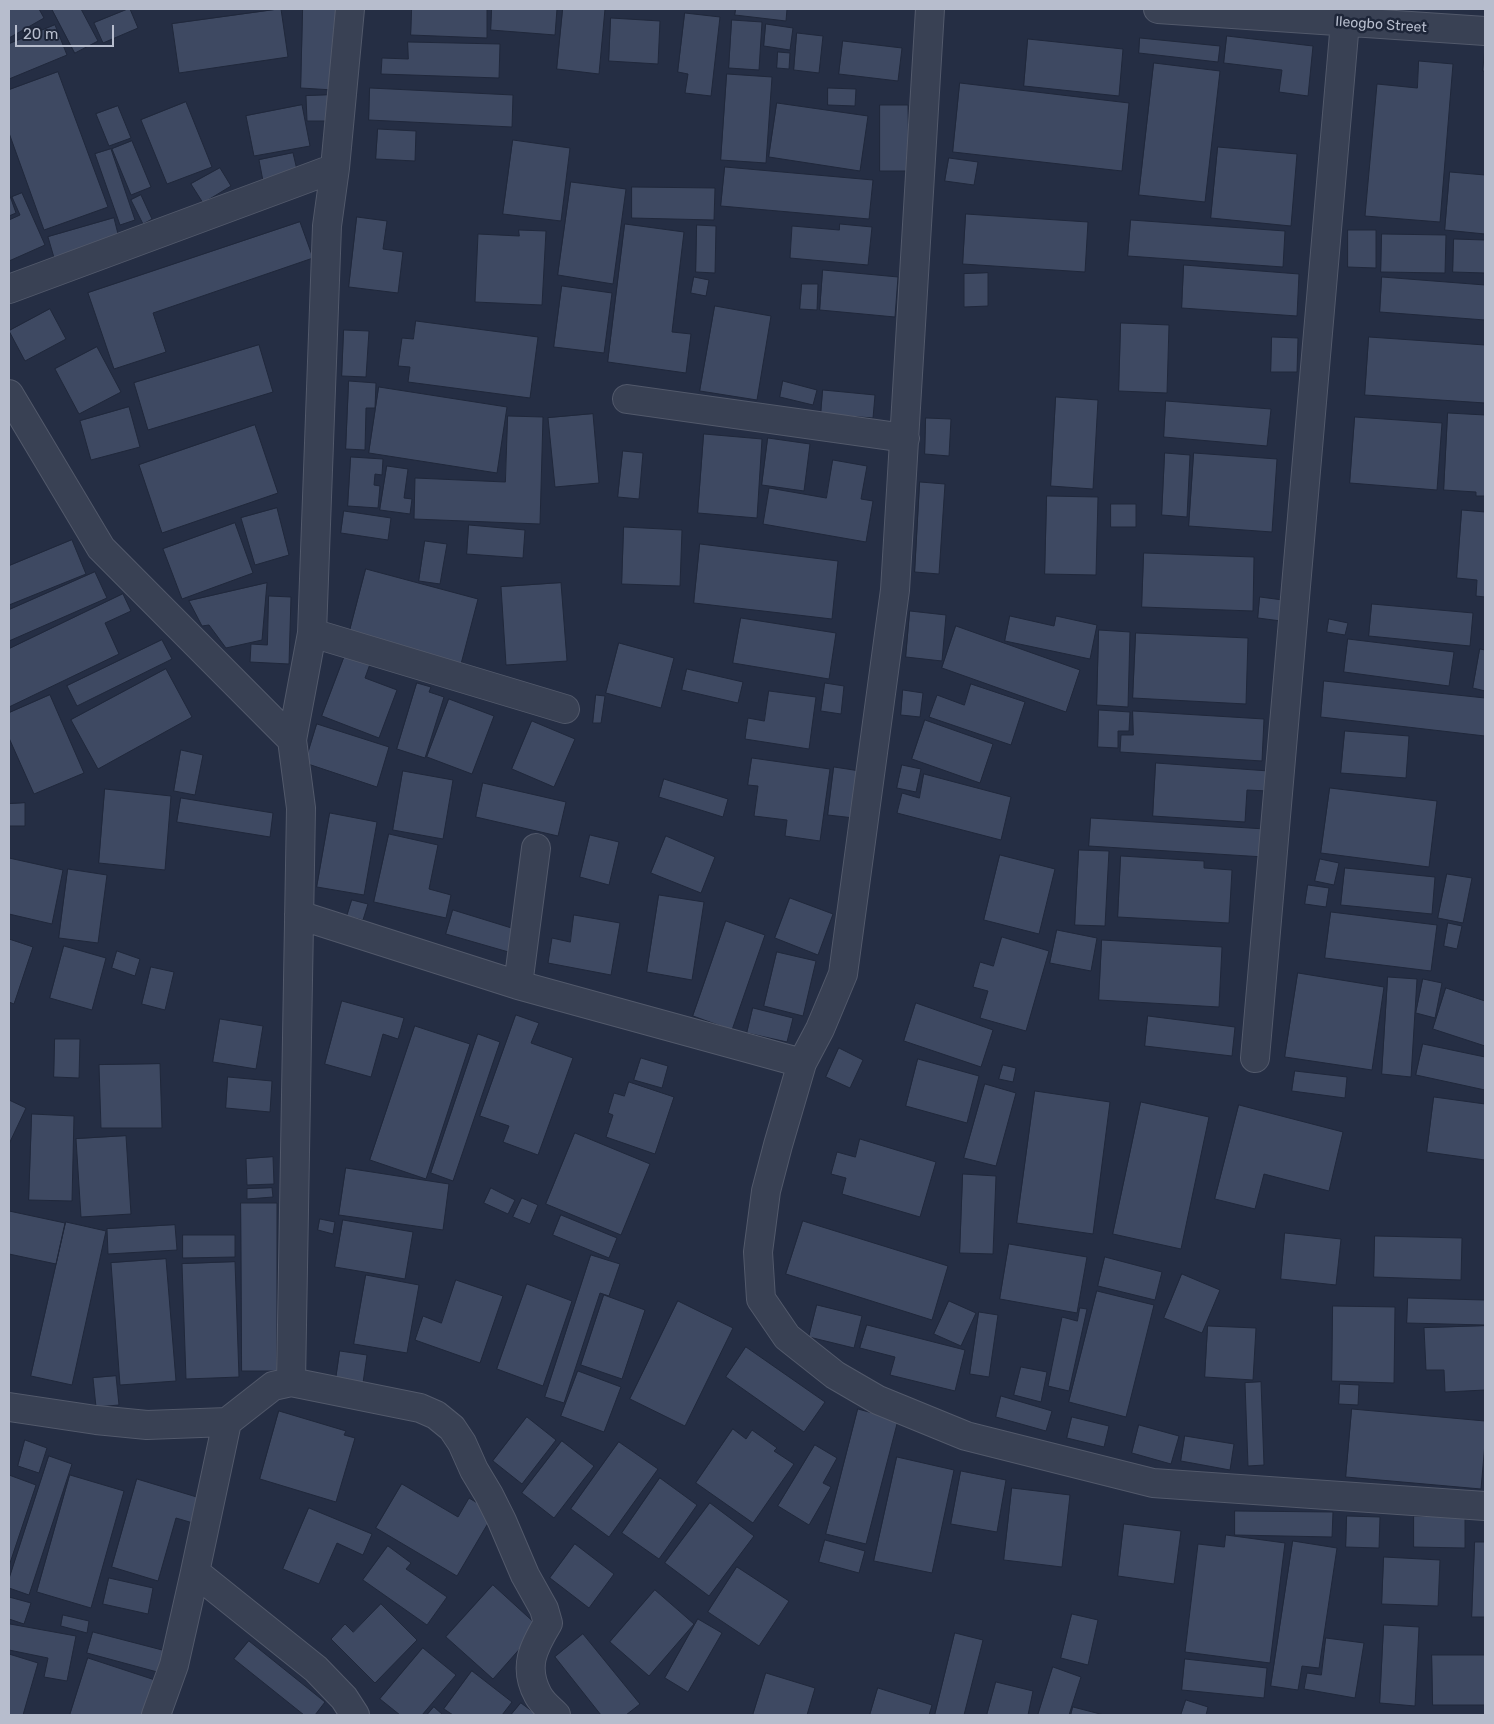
<!DOCTYPE html>
<html>
<head>
<meta charset="utf-8">
<style>
	body { margin:0 }
	#map { position:relative; width:1494px; height:1724px; overflow:hidden; background:#252e44; font-family:Rubik,sans-serif }
	canvas { display:block }
	.frame { position:absolute; inset:0; border:10px solid #b7bdcd; pointer-events:none }
	.scale { position:absolute; left:15px; top:25px; width:99px; height:22px; box-sizing:border-box; border:2px solid #b7bdcd; border-top:0; padding-left:6px; font-size:15px; line-height:18px; white-space:nowrap; color:#b7bdcd; -webkit-text-stroke:4px #1e2639; paint-order:stroke }
</style>
</head>
<body>
<div id="map">
<canvas width="1494" height="1724"></canvas>
<div class="frame"></div>
<div class="scale">20 m</div>
</div>
<script>
const context = document.querySelector('canvas').getContext('2d');
context.lineJoin = 'round';
function paint(path, color) { context.fillStyle = color; context.fill(path, 'evenodd'); }
function strokePath(path, color, width, dash) { context.strokeStyle = color; context.lineWidth = width; context.lineCap = dash ? 'butt' : 'round'; context.setLineDash(dash || []); context.stroke(path); }
function drawText(font, color, halo, rows, align = 'center') {
  context.font = font + ' Rubik,sans-serif'; context.lineWidth = 5; context.setLineDash([]); context.textBaseline = 'middle'; context.strokeStyle = halo; context.fillStyle = color; for (const [text, x, y, turn = 0] of rows) {
    context.save(); context.translate(x, y); context.rotate((+turn || 0) * Math.PI / 180); context.textAlign = isNaN(turn) ? turn : align; if (halo) context.strokeText(text, 0, 0); context.fillText(text, 0, 0); context.restore();
  }
}
const building = new Path2D(`
	M9,9H39L44,18L9,38Z
	M52,9H81L98,41L75,53Z
	M128,9H130L138,28L103,43L94,23Z
	M281,9L288,57L179,73L172,24Z
	M303,9H336L333,90L301,88Z
	M412,9H487V38L411,35Z
	M492,9H557L555,35L491,30Z
	M563,9H605L599,74L557,69Z
	M736,9H787L786,21L735,15Z
	M685,13L720,17L711,96L685,93L688,74L678,72Z
	M611,18L660,21L658,64L609,61Z
	M732,20L762,22L759,70L729,68Z
	M766,24L793,28L790,50L764,46Z
	M55,25L67,55L9,79V44Z
	M797,33L823,36L819,73L794,70Z
	M1227,36L1313,46L1308,96L1279,92L1282,70L1224,63Z
	M1140,38L1220,46L1218,62L1139,53Z
	M1028,39L1123,49L1119,96L1024,86Z
	M843,41L902,48L898,81L839,74Z
	M408,42L500,44L499,78L381,74L382,58L408,59Z
	M1485,48V71H1483Z
	M778,52L790,53L789,69L777,68Z
	M1419,61L1453,64L1440,222L1365,216L1377,84L1417,88Z
	M1154,63L1220,71L1205,202L1139,195Z
	M58,72L108,207L44,230L9,133V90Z
	M727,74L772,77L766,163L721,160Z
	M960,83L1129,103L1122,171L953,152Z
	M370,88L513,95L512,127L369,120Z
	M828,88L856,89L855,106L828,105Z
	M330,95L331,121H307L306,96Z
	M186,102L212,167L167,184L141,120Z
	M777,103L868,116L860,171L769,157Z
	M302,105L310,146L254,156L246,116Z
	M880,105H908L909,171H880Z
	M118,106L131,138L109,146L96,114Z
	M378,129L416,131L415,161L376,159Z
	M513,140L570,148L561,221L503,214Z
	M132,141L151,187L131,195L112,149Z
	M1218,147L1297,154L1291,226L1211,218Z
	M111,149L135,220L120,225L95,154Z
	M293,153L298,174L263,181L259,160Z
	M949,158L978,162L974,185L945,181Z
	M725,167L873,180L869,219L721,206Z
	M220,168L231,186L203,203L191,184Z
	M1450,172L1485,175V234L1445,230Z
	M571,182L626,189L613,284L558,275Z
	M632,187L715,188L714,220L632,218Z
	M9,193L16,213L9,216Z
	M22,193L45,245L9,261V220L20,215L12,197Z
	M141,195L152,219L143,224L131,200Z
	M966,214L1088,222L1085,272L963,264Z
	M357,217L387,221L383,249L403,252L398,293L349,287Z
	M114,218L120,242L55,261L48,237Z
	M1131,220L1285,231L1283,267L1128,256Z
	M300,222L313,258L153,313L166,352L114,369L88,293Z
	M625,224L684,232L672,332L691,334L686,373L608,362Z
	M840,224L872,227L868,265L790,258L792,226L839,230Z
	M697,225L716,226L715,273L696,272Z
	M519,230L546,231L542,305L475,302L478,234L519,236Z
	M1348,230H1376V268L1348,267Z
	M1382,234L1446,235L1445,273L1381,272Z
	M1454,239L1485,240V273L1453,272Z
	M1184,265L1299,274L1297,316L1182,308Z
	M823,270L898,277L895,317L820,310Z
	M988,273V306L964,307V274Z
	M694,277L709,280L706,296L691,293Z
	M1382,277L1485,285V320L1380,312Z
	M802,284H818L817,310L800,309Z
	M562,286L612,293L604,353L554,347Z
	M715,306L771,316L757,400L700,391Z
	M50,309L66,339L25,361L9,331Z
	M416,321L538,337L530,398L408,382L410,367L398,366L402,338L413,339Z
	M1121,323L1169,325L1167,393L1119,391Z
	M344,330L369,331L366,377L342,376Z
	M1272,337L1298,338L1297,372H1271Z
	M1369,337L1485,345V403L1365,395Z
	M259,345L273,392L148,430L134,383Z
	M97,347L121,392L79,414L55,369Z
	M349,381L376,383L375,408H366L365,450L346,449Z
	M783,381L817,390L813,405L780,397Z
	M379,387L507,407L497,473L369,453Z
	M823,390L875,395L873,418L821,414Z
	M1056,397L1098,400L1093,489L1051,486Z
	M1166,401L1271,409L1267,446L1164,437Z
	M129,407L140,447L91,460L80,421Z
	M1448,413L1485,415V496H1476V492L1444,490Z
	M593,414L599,483L555,487L548,418Z
	M508,416L543,417L540,524L414,519L415,478L505,482Z
	M1355,417L1442,423L1437,490L1350,483Z
	M926,418L951,419L949,456L925,454Z
	M255,425L278,493L162,533L139,465Z
	M704,434L762,439L757,518L698,513Z
	M768,438L810,444L804,491L762,485Z
	M623,451L643,453L639,499L618,497Z
	M1165,453L1190,455L1187,517L1162,515Z
	M1194,453L1277,459L1272,532L1189,526Z
	M351,457L383,459L382,475L375,474L374,485L380,486L378,508L348,506Z
	M833,460L867,466L861,499L873,501L866,542L763,524L769,488L826,498Z
	M387,466L408,469L404,498L412,499L410,514L380,510Z
	M920,482L945,484L939,574L915,572Z
	M1047,496L1098,497L1096,575L1045,574Z
	M1111,504H1136V527H1111Z
	M277,508L289,555L255,565L241,518Z
	M1462,510L1485,512V597L1476,596L1477,580L1457,578Z
	M344,511L391,518L388,540L341,533Z
	M235,523L253,573L182,599L163,549Z
	M469,525L525,530L523,558L467,554Z
	M624,527L682,530L680,586L622,584Z
	M72,540L86,574L9,605V566Z
	M425,541L447,544L440,584L419,581Z
	M700,544L838,561L832,619L694,603Z
	M1144,553L1254,557L1253,611L1142,607Z
	M366,569L478,599L461,664L349,634Z
	M95,572L107,598L9,641V610Z
	M267,583L262,640L226,648L209,625L202,626L189,601Z
	M561,583L567,661L506,665L501,587Z
	M123,594L131,611L105,623L119,654L9,707V649Z
	M269,596L291,597L289,664L250,662L251,644L267,645Z
	M1260,597L1283,600L1281,621L1258,618Z
	M1372,604L1473,613L1470,646L1369,636Z
	M910,611L946,615L942,661L906,657Z
	M1010,616L1054,626L1056,616L1097,625L1090,659L1005,641Z
	M741,618L836,633L829,679L733,663Z
	M1329,619L1348,623L1345,635L1327,632Z
	M956,626L1080,670L1066,712L942,668Z
	M1099,630L1130,632L1128,707L1097,705Z
	M1136,633L1248,638L1246,704L1133,698Z
	M1348,639L1454,652L1449,686L1344,672Z
	M162,640L172,659L77,706L67,686Z
	M619,643L674,658L661,708L606,693Z
	M1480,649L1485,650V691L1473,688Z
	M345,655L370,664L365,678L397,690L379,738L322,716Z
	M166,669L192,717L98,769L71,720Z
	M687,669L743,682L738,703L682,690Z
	M1324,681L1485,698V736L1321,717Z
	M417,683L431,687L429,692L444,697L425,758L397,749Z
	M825,683L844,686L841,714L821,711Z
	M971,684L1025,702L1011,745L929,717L937,695L964,705Z
	M903,690L923,693L920,717L901,715Z
	M769,691L816,697L809,749L745,739L748,718L764,721Z
	M50,695L84,773L34,794L9,738V713Z
	M596,695L605,696L601,723H593Z
	M449,699L494,716L472,774L427,757Z
	M1099,710L1130,712L1129,731H1118V748L1098,747Z
	M1133,711L1264,719L1262,761L1120,752L1121,735H1133Z
	M925,720L993,744L980,783L912,759Z
	M532,721L575,739L554,787L512,769Z
	M317,724L389,747L377,787L305,763Z
	M1345,731L1409,736L1406,778L1341,773Z
	M181,750L203,755L195,795L174,791Z
	M752,758L830,769L820,841L785,836L787,820L754,816L758,786L748,785Z
	M1156,763L1269,771L1268,791L1247,790L1245,822L1153,816Z
	M902,765L921,769L916,792L897,788Z
	M834,767L860,771L854,818L828,815Z
	M403,771L453,780L443,839L393,830Z
	M924,774L1011,797L1001,840L897,813L902,793L919,798Z
	M664,779L728,799L723,817L659,797Z
	M483,783L566,802L558,836L476,817Z
	M1330,788L1437,801L1429,867L1321,853Z
	M105,789L171,796L165,870L99,863Z
	M181,798L273,813L270,837L177,822Z
	M25,803V826H9V804Z
	M330,813L377,822L364,895L317,887Z
	M1091,818L1265,829L1264,857L1089,846Z
	M389,834L438,845L429,889L451,895L446,918L374,902Z
	M590,835L619,842L609,885L580,877Z
	M666,836L715,857L701,893L651,873Z
	M1079,850L1109,851L1105,926L1075,925Z
	M1000,855L1055,869L1039,934L984,920Z
	M1121,856L1204,861V868L1232,870L1229,923L1118,917Z
	M9,858L63,870L52,924L9,914Z
	M1320,859L1339,863L1334,885L1315,881Z
	M1345,868L1435,877L1432,914L1341,905Z
	M68,869L107,875L98,943L59,938Z
	M1447,874L1472,878L1463,923L1438,918Z
	M1308,885L1329,888L1326,907L1305,904Z
	M659,895L704,902L692,980L647,972Z
	M790,898L833,914L818,955L775,938Z
	M352,900L368,904L363,920L347,916Z
	M453,910L518,930L512,953L446,934Z
	M1331,912L1437,925L1431,971L1325,958Z
	M574,915L620,923L611,975L548,963L552,938L570,942Z
	M726,921L765,935L732,1030L693,1016Z
	M1448,923L1462,926L1457,949L1444,946Z
	M1057,930L1097,938L1091,971L1050,963Z
	M1002,937L1049,951L1026,1031L980,1018L988,991L973,987L980,962L993,966Z
	M9,939L33,947L14,1004L9,1002Z
	M1102,940L1222,947L1219,1007L1099,1000Z
	M64,946L106,958L92,1010L50,998Z
	M117,951L140,959L135,976L112,968Z
	M777,952L816,961L803,1016L764,1006Z
	M151,967L174,972L165,1010L142,1004Z
	M1298,973L1384,987L1372,1070L1285,1057Z
	M1388,977L1417,979L1411,1077L1382,1074Z
	M1423,979L1442,983L1435,1018L1416,1013Z
	M1446,988L1485,1001V1046L1433,1029Z
	M342,1001L404,1018L398,1039L383,1034L371,1077L325,1064Z
	M916,1003L993,1030L981,1067L904,1041Z
	M753,1008L793,1018L787,1042L747,1033Z
	M516,1015L539,1023L531,1043L573,1058L538,1155L503,1142L509,1126L480,1116Z
	M1148,1016L1235,1027L1232,1056L1145,1046Z
	M220,1019L263,1026L256,1069L213,1062Z
	M415,1026L470,1044L426,1179L370,1160Z
	M478,1034L500,1042L453,1181L431,1173Z
	M55,1039H80L79,1078L54,1077Z
	M1423,1044L1485,1057V1090L1416,1075Z
	M839,1048L863,1060L850,1088L826,1077Z
	M641,1058L668,1066L662,1088L634,1080Z
	M918,1059L979,1076L967,1123L906,1106Z
	M160,1064L162,1128H101L99,1065Z
	M1003,1065L1016,1068L1013,1082L999,1079Z
	M1295,1071L1347,1077L1345,1098L1292,1091Z
	M228,1077L272,1081L270,1112L226,1108Z
	M629,1082L674,1097L655,1154L606,1137L613,1115L608,1113L614,1093L624,1096Z
	M985,1084L1016,1093L996,1166L964,1158Z
	M1035,1091L1110,1102L1093,1234L1017,1223Z
	M1434,1097L1485,1104V1160L1427,1152Z
	M9,1100L26,1108L9,1144Z
	M1141,1102L1209,1117L1181,1249L1113,1234Z
	M1239,1105L1343,1132L1329,1191L1264,1174L1255,1209L1215,1199Z
	M32,1114L74,1116L72,1201L29,1200Z
	M575,1133L650,1164L621,1235L546,1204Z
	M126,1136L131,1214L81,1217L76,1139Z
	M860,1139L936,1162L920,1217L842,1194L846,1178L831,1174L837,1152L855,1157Z
	M273,1157L274,1184L247,1185L246,1159Z
	M346,1168L449,1184L443,1230L339,1215Z
	M963,1174L996,1176L993,1254L960,1253Z
	M272,1188L273,1197L247,1199V1189Z
	M491,1188L515,1200L508,1214L484,1203Z
	M522,1198L538,1205L530,1224L513,1217Z
	M241,1203H277V1371H242Z
	M9,1211L65,1223L56,1264L9,1254Z
	M561,1215L617,1238L609,1258L553,1235Z
	M320,1219L335,1222L333,1234L318,1230Z
	M343,1220L413,1232L405,1279L335,1267Z
	M803,1221L948,1266L932,1320L786,1274Z
	M66,1222L106,1231L72,1385L31,1376Z
	M175,1225L177,1250L108,1254L107,1229Z
	M1285,1233L1341,1239L1336,1285L1281,1279Z
	M183,1235H235V1257L183,1258Z
	M1375,1236L1462,1238L1461,1280L1374,1277Z
	M1009,1244L1087,1257L1077,1313L1000,1299Z
	M591,1255L620,1264L609,1296L600,1293L564,1403L545,1397Z
	M1105,1257L1162,1272L1155,1300L1098,1286Z
	M166,1259L176,1381L120,1385L111,1263Z
	M235,1262L239,1377L186,1379L182,1264Z
	M1182,1274L1220,1290L1202,1333L1164,1318Z
	M366,1275L419,1285L407,1353L354,1344Z
	M456,1280L503,1296L480,1363L415,1340L423,1316L441,1323Z
	M527,1284L572,1301L543,1386L497,1369Z
	M1097,1291L1154,1305L1126,1417L1069,1402Z
	M604,1295L645,1310L622,1379L581,1365Z
	M1408,1298L1485,1300V1325L1407,1323Z
	M678,1301L733,1328L685,1426L630,1399Z
	M949,1301L976,1313L961,1346L934,1334Z
	M817,1305L862,1316L854,1348L809,1337Z
	M1333,1306L1395,1307L1394,1383L1332,1381Z
	M1080,1308L1087,1309L1069,1391L1048,1386L1062,1317L1077,1321Z
	M979,1312L998,1315L989,1377L970,1374Z
	M867,1325L965,1350L955,1391L890,1375L895,1357L860,1348Z
	M1208,1326L1256,1328L1253,1380L1205,1377Z
	M1485,1326V1390L1445,1392L1444,1370H1426L1424,1328Z
	M746,1347L825,1402L804,1432L726,1377Z
	M340,1351L367,1355L363,1383L336,1379Z
	M1021,1367L1047,1372L1041,1402L1014,1395Z
	M578,1371L621,1387L604,1432L561,1416Z
	M116,1376L119,1405L96,1407L93,1378Z
	M1261,1382L1264,1465L1248,1466L1245,1383Z
	M1340,1384L1359,1385L1358,1405L1339,1404Z
	M1001,1396L1052,1411L1046,1431L996,1417Z
	M858,1409L898,1420L866,1544L826,1534Z
	M1352,1409L1485,1421V1443L1481,1489L1346,1477Z
	M279,1411L346,1431L344,1435L355,1438L336,1502L260,1479Z
	M527,1417L556,1440L522,1484L493,1461Z
	M1072,1417L1109,1426L1104,1447L1067,1438Z
	M1139,1425L1179,1436L1171,1464L1132,1453Z
	M733,1429L746,1439L752,1430L777,1448L774,1451L794,1464L753,1523L696,1483Z
	M1185,1436L1234,1444L1230,1470L1181,1461Z
	M25,1440L47,1448L39,1473L18,1466Z
	M562,1441L594,1466L554,1518L522,1493Z
	M619,1442L658,1469L609,1537L571,1509Z
	M815,1445L837,1458L823,1483L831,1487L809,1525L778,1506Z
	M49,1456L72,1464L29,1595L9,1588V1579Z
	M897,1457L954,1470L932,1573L874,1561Z
	M961,1471L1006,1480L997,1532L951,1524Z
	M9,1475L36,1485L9,1566Z
	M70,1475L124,1491L91,1608L37,1592Z
	M660,1478L697,1505L659,1559L622,1533Z
	M137,1479L200,1498L193,1523L176,1518L158,1581L112,1567Z
	M402,1484L458,1517L469,1498L494,1513L457,1576L376,1528Z
	M1012,1488L1070,1495L1062,1567L1004,1560Z
	M710,1503L754,1536L709,1596L665,1563Z
	M309,1508L372,1534L363,1555L337,1543L319,1584L283,1569Z
	M1235,1511L1333,1512L1332,1537L1235,1535Z
	M1347,1516L1380,1517L1379,1548L1346,1547Z
	M1414,1516L1465,1517V1548L1414,1547Z
	M1124,1524L1181,1531L1174,1584L1118,1576Z
	M1226,1535L1285,1543L1270,1663L1185,1652L1198,1544L1224,1547Z
	M825,1540L865,1551L859,1573L819,1562Z
	M1293,1541L1337,1548L1319,1668L1302,1666L1298,1690L1271,1686Z
	M1475,1542H1485V1617H1472Z
	M575,1544L614,1574L589,1608L550,1578Z
	M388,1546L411,1563L406,1569L447,1597L427,1625L363,1580Z
	M1384,1557L1440,1560L1438,1606L1382,1604Z
	M737,1567L789,1601L759,1646L708,1612Z
	M109,1578L153,1588L148,1614L103,1604Z
	M493,1585L539,1627L493,1679L446,1637Z
	M655,1590L694,1624L649,1676L610,1642Z
	M9,1597L31,1603L24,1624L9,1619Z
	M381,1604L417,1640L375,1683L331,1639L345,1624L353,1632Z
	M1072,1614L1098,1620L1088,1665L1061,1658Z
	M63,1615L89,1621L87,1633L61,1626Z
	M698,1619L722,1633L688,1692L665,1678Z
	M10,1624L76,1636L67,1681L44,1677L48,1658L9,1650Z
	M1384,1625L1419,1627L1415,1706L1380,1703Z
	M93,1632L166,1651L161,1673L87,1653Z
	M955,1633L983,1640L964,1715H935Z
	M583,1634L640,1704L626,1715H601L555,1657Z
	M1326,1638L1364,1643L1355,1698L1304,1689L1307,1673L1321,1675Z
	M249,1641L325,1702L315,1715H304L234,1659Z
	M423,1648L456,1675L422,1715H400L380,1699Z
	M9,1654L38,1663L23,1715H9Z
	M1432,1655H1485V1705H1433Z
	M88,1658L158,1681L147,1715H70Z
	M1185,1659L1267,1668L1264,1698L1182,1690Z
	M1053,1667L1081,1677L1069,1715H1038Z
	M472,1671L512,1702L502,1715H453L444,1709Z
	M766,1673L815,1688L807,1715H753Z
	M996,1682L1033,1691L1028,1715H987Z
	M878,1688L932,1705L929,1715H870Z
	M1186,1700L1208,1707L1206,1715H1181Z
	M521,1703L537,1715H511Z
	M434,1707L443,1715H427Z
	M1073,1707L1104,1715H1071Z`);
paint(building, '#3e4962');
strokePath(building, '#20283b', 1);
const minor = new Path2D(`
	M930,9L895,590L843,974L820,1029L802,1063L778,1145L766,1191L758,1252L761,1299L787,1337L835,1375L878,1400L966,1436L1153,1483L1485,1506
	M1158,9L1485,31
	M9,289L335,168
	M9,394L101,548L292,740
	M627,399L905,438
	M312,633L565,709
	M299,915L518,985L802,1063
	M518,985L536,848
	M1255,1058L1345,22
	M291,1382L420,1408L436,1415L452,1428L462,1443L474,1470L489,1495L502,1521L525,1575L544,1609L548,1623C533,1648 523,1667 538,1695C542,1703 550,1709 556,1715
	M9,1407L96,1420L147,1425L227,1422L273,1386L291,1382L301,808L292,740L312,633L327,226L335,168L350,9
	M227,1422L195,1572L316,1669L344,1698L355,1715
	M156,1715L174,1665L195,1572`);
strokePath(minor, '#52596b', 30);
strokePath(minor, '#394154', 28);
drawText('14px', '#b7bdcd', '#1e2639', [
	["Ileogbo Street",1381,25,4]
]);
</script>
</body>
</html>
